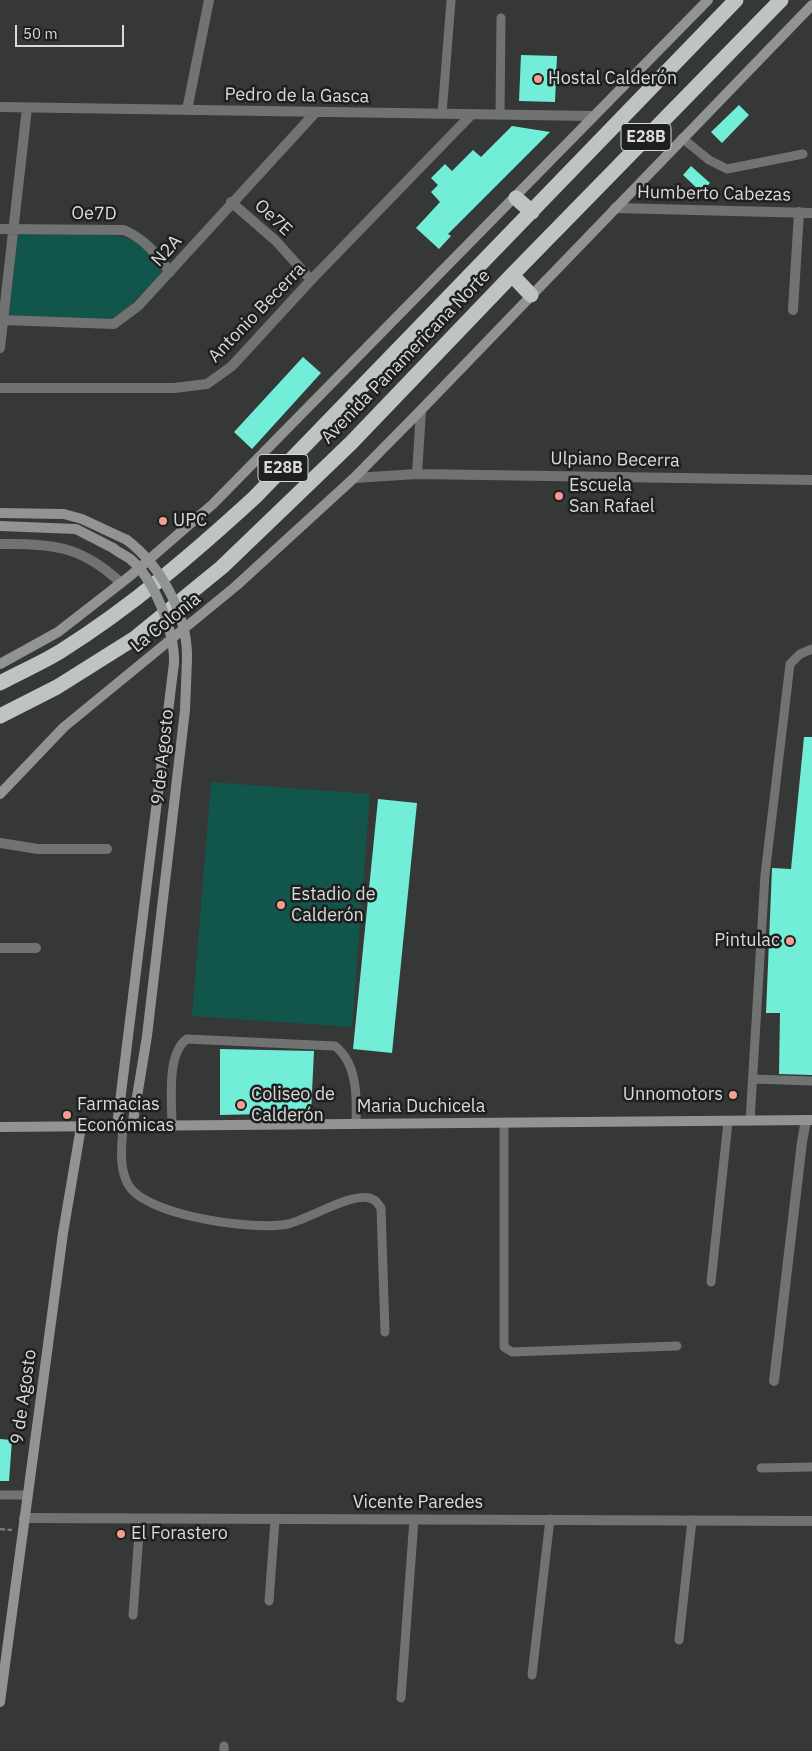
<!DOCTYPE html>
<html>
<head>
<meta charset="utf-8">
<style>
	body { margin:0 }
	#map { position:relative; width:812px; height:1751px; overflow:hidden; background:#353837; font-family:"IBM Plex Sans",sans-serif }
	canvas { display:block }
	.scale { position:absolute; left:15px; top:25px; width:109px; height:22px; box-sizing:border-box; border:2px solid #d8dbda; border-top:0; padding-left:6px; font-size:15px; line-height:18px; white-space:nowrap; color:#d8dbda; -webkit-text-stroke:4px #1e1f1f; paint-order:stroke }
</style>
</head>
<body>
<div id="map">
<canvas width="812" height="1751"></canvas>
<div class="scale">50 m</div>
</div>
<script>
const context = document.querySelector('canvas').getContext('2d');
context.lineJoin = 'round';
function paint(path, color) { context.fillStyle = color; context.fill(path, 'evenodd'); }
function strokePath(path, color, width, dash) { context.strokeStyle = color; context.lineWidth = width; context.lineCap = dash ? 'butt' : 'round'; context.setLineDash(dash || []); context.stroke(path); }
function drawText(font, color, halo, rows, align = 'center') {
  context.font = font + ' "IBM Plex Sans",sans-serif'; context.lineWidth = 5; context.setLineDash([]); context.textBaseline = 'middle'; context.strokeStyle = halo; context.fillStyle = color; for (const [text, x, y, turn = 0] of rows) {
    context.save(); context.translate(x, y); context.rotate((+turn || 0) * Math.PI / 180); context.textAlign = isNaN(turn) ? turn : align; if (halo) context.strokeText(text, 0, 0); context.fillText(text, 0, 0); context.restore();
  }
}
paint(new Path2D(`
	M18,233C48,234 105,229 132,240C147,246 155,261 163,273L122,313L110,319L9,315Z
	M211,782L370,794L352,1027L192,1016Z`), '#12554b');
paint(new Path2D(`
	M521,55L557,56L555,102L519,101Z
	M739,105L749,115L722,143L711,132Z
	M512,126L550,132L448,234L451,236L439,249L416,228L440,202L431,192L438,185L431,178L445,164L452,171L473,150L481,157Z
	M691,166L710,183L701,192L683,175Z
	M303,357L321,373L252,449L234,432Z
	M804,737H812V1075L779,1074L780,1013H766L772,868L791,869Z
	M378,799L417,803L392,1053L353,1049Z
	M220,1049L314,1051L311,1113L220,1115Z
	M0,1439L12,1440L9,1481H0Z`), '#72edd7');
strokePath(new Path2D(`
	M0,1529L12,1530`), '#777a79', 2.5, [5, 2.5]);
strokePath(new Path2D(`
	M442,114L451,1
	M500,115L501,18
	M682,138L709,160L727,169L803,154
	M753,1079L812,1081
	M750,1121L765,875L790,664L800,654L812,649
	M504,1123V1347L512,1352L677,1346
	M123,1126C122,1146 118,1168 129,1186C148,1216 255,1231 288,1224C308,1220 357,1188 374,1200C377,1201 379,1206 381,1208L385,1332
	M172,1126C172,1103 166,1053 187,1039L335,1046C357,1063 357,1096 356,1123
	M711,1282L728,1122
	M761,1468L812,1467
	M0,1495H26
	M269,1601L275,1520
	M133,1615L140,1520
	M679,1640L692,1520
	M532,1675L550,1519
	M401,1698L414,1519
	M224,1751V1746`), '#717372', 9);
strokePath(new Path2D(`
	M0,107L594,116
	M187,110L209,0
	M231,202L276,241L311,280
	M615,208L812,213
	M0,229L124,230C145,239 156,254 170,272
	M793,310L799,212
	M3,320L114,324L138,306L315,113
	M0,348L27,108
	M0,388H174L207,384L232,366L311,280L472,114
	M417,474L421,410
	M354,478L417,474L812,480
	M0,544C52,543 82,546 121,583
	M0,843L38,849H107
	M0,948H36
	M774,1381L802,1142L806,1120
	M24,1518L812,1521`), '#717372', 10);
strokePath(new Path2D(`
	M0,513L64,514L82,519L127,540
	M0,526L76,529L113,548
	M0,664L58,632L130,576L213,504L708,0
	M0,794L64,727L236,586L354,478L421,410L812,5
	M117,1126L174,663
	M0,1127L812,1120
	M132,1127L147,1036L185,710L187,659
	M0,1702L63,1233L81,1127`), '#919493', 10);
strokePath(new Path2D(`
	M516,198L532,212
	M512,275L531,295
	M0,683C20,672 42,663 61,651C131,607 194,553 255,497L736,0
	M0,716L57,687L135,638L222,567L351,443L512,275L781,0`), '#bfc4c3', 15);
strokePath(new Path2D(`
	M127,540C161,566 188,615 187,659
	M113,548C118,552 124,555 129,558C154,578 175,632 174,663`), '#919493', 10);
for (const [x, y, r, color] of [
	[538,79,5,"#f59d8e"],
	[559,496,5,"#f59d8e"],
	[163,521,5,"#f59d8e"],
	[281,905,5,"#f59d8e"],
	[790,941,5,"#f59d8e"],
	[733,1095,5,"#f59d8e"],
	[241,1105,5,"#f59d8e"],
	[67,1115,5,"#f59d8e"],
	[121,1534,5,"#f59d8e"]
]) { const dot = new Path2D(); dot.arc(x, y, r, 0, 2 * Math.PI); context.fillStyle = color; context.fill(dot); strokePath(dot, '#1e1f1f', 2); }
for (const [x, y, w] of [
	[646,137,50],
	[283,468,50]
]) { const box = new Path2D(); box.roundRect(x - w / 2, y - 13.5, w, 27, 4); context.fillStyle = '#1e1f1f'; context.fill(box); strokePath(box, '#d8dbda', 1); }
drawText('bold 16px', '#d8dbda', null, [
	["E28B",646,137],
	["E28B",283,468]
]);
drawText('18px', '#d8dbda', '#1e1f1f', [
	["Hostal Calderón",548,79],
	["Escuela",569,486],
	["San Rafael",569,507],
	["UPC",173,521],
	["Estadio de",291,895],
	["Calderón",291,916],
	["Pintulac",780,941,"right"],
	["Coliseo de",251,1095],
	["Calderón",251,1116],
	["Unnomotors",723,1095,"right"],
	["Farmacias",77,1105],
	["Económicas",77,1126],
	["El Forastero",131,1534]
], 'left');
drawText('18px', '#d8dbda', '#1e1f1f', [
	["Pedro de la Gasca",297,96,1],
	["Humberto Cabezas",714,194,1],
	["Oe7D",94,214,1],
	["Oe7E",273,218,43],
	["N2A",167,251,-48],
	["Antonio Becerra",257,313,-46],
	["Avenida Panamericana Norte",406,357,-46],
	["Ulpiano Becerra",615,460,1],
	["La Colonia",166,623,-39],
	["9 de Agosto",163,757,-84],
	["Maria Duchicela",421,1107],
	["9 de Agosto",24,1397,-82],
	["Vicente Paredes",418,1503]
]);
</script>
</body>
</html>
